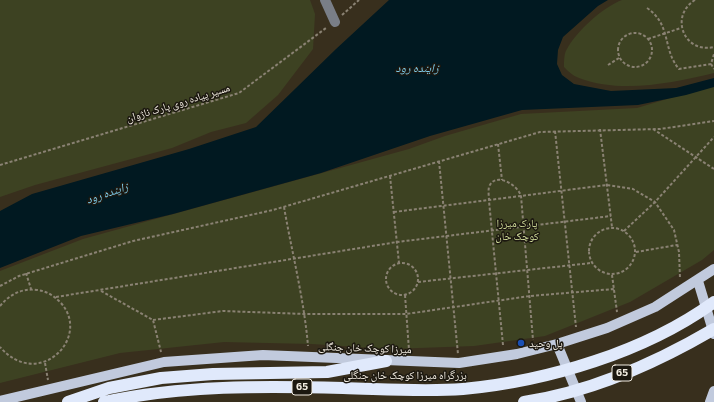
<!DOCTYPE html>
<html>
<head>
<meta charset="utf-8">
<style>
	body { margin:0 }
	canvas { display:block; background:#382f1d }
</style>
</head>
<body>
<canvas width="714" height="402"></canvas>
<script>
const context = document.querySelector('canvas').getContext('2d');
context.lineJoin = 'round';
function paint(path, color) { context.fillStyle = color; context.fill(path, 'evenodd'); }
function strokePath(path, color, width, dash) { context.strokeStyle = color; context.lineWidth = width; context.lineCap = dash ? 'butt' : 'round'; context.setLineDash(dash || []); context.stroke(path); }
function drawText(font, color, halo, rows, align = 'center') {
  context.font = font + ' Commissioner,"Noto Naskh Arabic",sans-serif'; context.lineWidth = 3; context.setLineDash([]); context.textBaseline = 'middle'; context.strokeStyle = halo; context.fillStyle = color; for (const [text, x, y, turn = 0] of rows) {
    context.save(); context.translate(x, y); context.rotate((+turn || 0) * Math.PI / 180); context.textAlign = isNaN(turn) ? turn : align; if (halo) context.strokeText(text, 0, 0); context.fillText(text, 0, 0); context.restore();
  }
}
paint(new Path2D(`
	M0,0H310L315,14L313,49L278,95L246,123L211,132L172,148L35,185L0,197Z
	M622,0H714V73C671,83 622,94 579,78C573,76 568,71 564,67C564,62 564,53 567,49C576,32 603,7 622,0Z
	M714,85V250L702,260L630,302L545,336L474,346L390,349L312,344L224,342L120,353L0,383V271L83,239L409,149L445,136L521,114L637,108Z`), '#3d4222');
paint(new Path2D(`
	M389,0H608L598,6L563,37L558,50L557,64L562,75L574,84L611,91L676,88L714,78V87L686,95L638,105L522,110L430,136L321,173L173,214L81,236L0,268V211L32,194L189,149L256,127L336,49Z`), '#011921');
strokePath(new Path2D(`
	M695,0C669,16 684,54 714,47
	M647,8C672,25 662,49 679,69L711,64L714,54
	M342,15L359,0
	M618 50a17 17 0 1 1 34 0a17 17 0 1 1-34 0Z
	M648,39L681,28
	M711,64L714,69
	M608,65L619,58
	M600,129L612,227
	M653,129L714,169
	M555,131L576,327
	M498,144L502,180
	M439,161L458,354
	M0,165L239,93L326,28
	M390,176L399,263
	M284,207C292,253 304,299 308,346
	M394,212L607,185L633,189L655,202L674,230L679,252L680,279
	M589 251a23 23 0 1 1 46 0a23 23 0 1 1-46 0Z
	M624,231L655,202L714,137
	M636,252L677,245
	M386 279a16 16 0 1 1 32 0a16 16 0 1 1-32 0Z
	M26,273L31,289
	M612,275L617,312
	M418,282L591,263
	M0,286L19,276L133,241L273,210L540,132L660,129L714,121
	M101,291L153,320L161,352
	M405,295L409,350
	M56,297L397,242L611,216
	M0,306C10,294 22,288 37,290C47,291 54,296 61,303C92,338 38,391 0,347
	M153,320L223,311L305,314H406L530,296L614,289
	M503,345L489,201C489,197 488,191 489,187C495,171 518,185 521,196L533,340
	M45,363L48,380`), '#8a8273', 2, [3, 2]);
strokePath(new Path2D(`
	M325,0L335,22`), '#797e87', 10);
strokePath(new Path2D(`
	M698,281L714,334
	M557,344L581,402
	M0,401L164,362L263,355L459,363L517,354L557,344L607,328L655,307L714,269
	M710,402L714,391`), '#c1cadd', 10);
strokePath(new Path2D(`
	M68,402L109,388L161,378L213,374L327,372L386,361
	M104,402C182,385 264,386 343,388C383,389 424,392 463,389C548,381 645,352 714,302
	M524,402C591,392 656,363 714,329`), '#e0e9fb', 12);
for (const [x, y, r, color] of [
	[521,343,4,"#1a4fb4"]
]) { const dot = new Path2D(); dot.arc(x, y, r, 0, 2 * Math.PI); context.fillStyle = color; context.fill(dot); strokePath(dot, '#1c1810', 1.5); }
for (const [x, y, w] of [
	[622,373,20],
	[302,387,20]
]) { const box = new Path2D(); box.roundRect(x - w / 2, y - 8, w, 16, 3); context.fillStyle = '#1c1810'; context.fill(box); strokePath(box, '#f2ece1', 1); }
drawText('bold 10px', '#f2ece1', null, [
	["65",622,373],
	["65",302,387]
]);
drawText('11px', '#f2ece1', '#1c1810', [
	["مسیر پیاده روی پارک ناژوان",178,103,-17],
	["میرزا کوچک خان جنگلی",365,348,2],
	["بزرگراه میرزا کوچک خان جنگلی",405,375]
]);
drawText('11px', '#d3df9c', '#1c1810', [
	["پارک میرزا",517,223],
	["کوچک خان",517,236]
]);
drawText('11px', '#f2ece1', '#1c1810', [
	["پل وحید",529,343]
], 'left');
drawText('italic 12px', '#7dccea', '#1c1810', [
	["زاینده رود",417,68],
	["زاینده رود",107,193,-19]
]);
</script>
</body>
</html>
